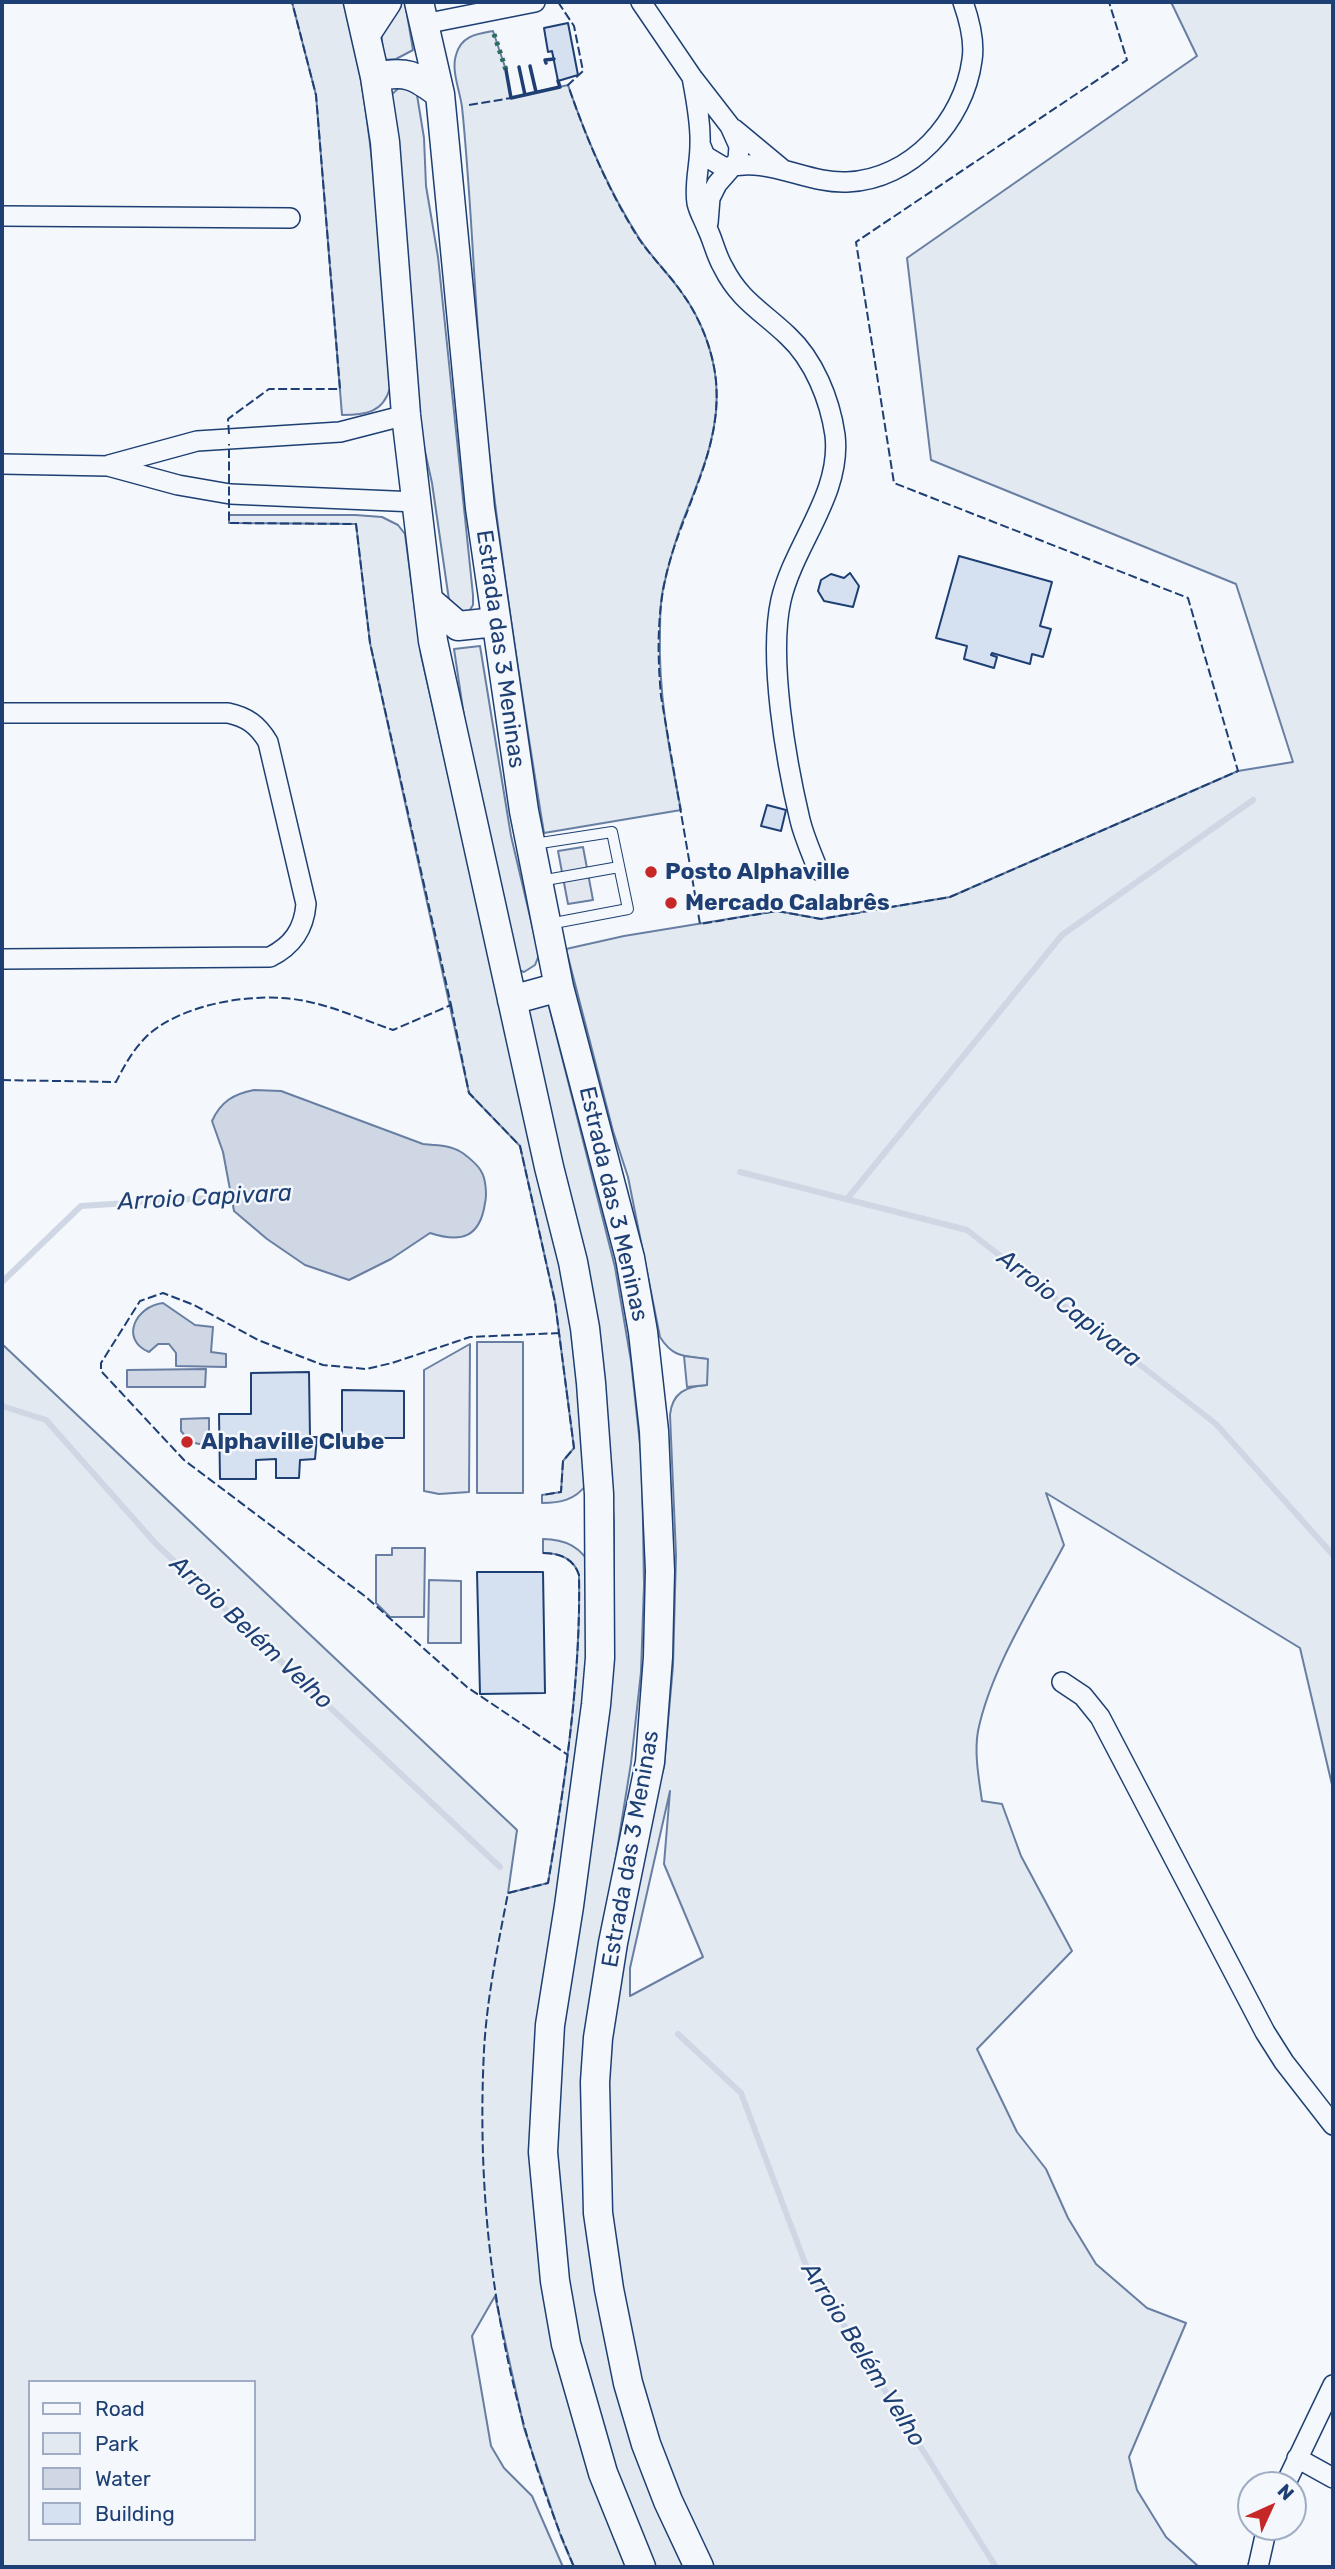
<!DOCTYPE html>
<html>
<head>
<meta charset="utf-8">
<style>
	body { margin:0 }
	#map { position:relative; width:1335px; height:2569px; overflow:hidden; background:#f4f7fb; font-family:Rubik,sans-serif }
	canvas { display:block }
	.frame { position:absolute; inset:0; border:4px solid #1d3f73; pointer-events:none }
	.legend { position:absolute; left:28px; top:2380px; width:228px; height:161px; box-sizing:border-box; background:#f4f7fb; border:2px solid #9eadc5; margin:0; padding:9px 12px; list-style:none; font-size:21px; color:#1d3f73 }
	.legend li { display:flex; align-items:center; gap:14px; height:35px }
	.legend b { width:35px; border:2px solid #9eadc5 }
	.north { position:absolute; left:1237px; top:2471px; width:70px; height:70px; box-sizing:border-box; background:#f4f7fb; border:2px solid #9eadc5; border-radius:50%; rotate:45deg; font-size:19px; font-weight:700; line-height:28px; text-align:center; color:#1d3f73 }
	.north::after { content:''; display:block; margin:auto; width:24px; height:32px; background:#c62828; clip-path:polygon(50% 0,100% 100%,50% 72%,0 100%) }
</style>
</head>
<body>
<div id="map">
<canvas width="1335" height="2569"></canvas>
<div class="frame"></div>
<ul class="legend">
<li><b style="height:9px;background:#f4f7fb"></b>Road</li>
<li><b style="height:19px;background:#e3e9f0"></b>Park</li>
<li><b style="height:19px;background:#cfd7e4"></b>Water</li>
<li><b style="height:19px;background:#d5e0f0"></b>Building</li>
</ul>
<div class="north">N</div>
</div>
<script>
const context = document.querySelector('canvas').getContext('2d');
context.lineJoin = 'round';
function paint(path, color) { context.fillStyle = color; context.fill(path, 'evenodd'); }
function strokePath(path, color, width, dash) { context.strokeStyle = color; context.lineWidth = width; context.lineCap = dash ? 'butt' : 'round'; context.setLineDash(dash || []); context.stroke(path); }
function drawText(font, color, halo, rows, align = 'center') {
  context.font = font + ' Rubik,sans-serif'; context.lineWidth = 5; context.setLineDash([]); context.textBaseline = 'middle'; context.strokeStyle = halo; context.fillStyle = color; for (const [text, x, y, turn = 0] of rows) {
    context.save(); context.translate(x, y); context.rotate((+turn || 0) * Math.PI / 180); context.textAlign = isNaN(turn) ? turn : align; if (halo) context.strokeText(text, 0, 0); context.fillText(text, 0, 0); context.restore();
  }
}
const green = new Path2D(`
	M292,2H345C376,128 380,259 390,388C383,413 365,415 342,415L316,95Z
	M396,2H405L413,50L396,59L384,60L381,31Z
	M1171,2H1333V1789L1300,1648L1046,1493L1064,1545C1034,1602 991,1668 978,1731C974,1754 979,1779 982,1801L1002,1804L1021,1856L1072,1951L977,2049L1017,2132L1046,2169L1068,2218L1096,2264L1147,2308L1186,2323L1129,2457L1137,2490L1166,2537L1199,2567H710L667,2470L629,2339L606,2170L610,2037L648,1819L664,1767L673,1666L676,1555L670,1415C672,1393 686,1386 707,1385V1359C685,1356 673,1358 660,1337L628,1177L613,1131L566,949L624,936L777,911L821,919L950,897L1238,771L1293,762L1236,584L931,460L907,258L1197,56ZM670,1791L664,1864L703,1957L630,1996V1968Z
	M493,31L506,70L511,98L568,85C586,138 609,191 639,238C652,258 669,274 682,293C700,317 713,350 716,381C721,432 700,477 682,523C674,544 668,567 663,589C660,603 660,618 660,631C658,692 669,750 681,810L544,833C523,704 503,575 488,445C478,361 475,276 469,192C467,164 465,135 462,107C460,91 451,71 456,55C461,36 476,34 493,31Z
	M401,86L415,91L417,95L424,138L426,186L438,257L473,595V605L468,613L450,607L432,483L413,398L390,96Z
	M229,515H355L382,517L398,525L405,534L421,655L573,1325L586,1485C575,1500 560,1503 542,1503V1495L561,1492L563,1461L574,1448L555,1302L520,1146L469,1093L370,643L356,524L229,523Z
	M480,646L511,836L539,955L535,965L524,972L519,970L468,743L454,649Z
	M548,1002L615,1267L631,1361L642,1463L644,1585L641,1672L631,1763L593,2000L584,2148L686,2567H653L630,2519L574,2330L558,2216L556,2083L610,1705L614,1602V1523L608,1436L525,1007Z
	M2,1344L517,1830L508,1893L548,1883C565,1782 581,1678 579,1575C574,1559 560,1553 543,1553V1539C564,1539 583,1547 591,1568L581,1760L541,1992L533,2073L532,2119L565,2390L595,2486L629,2567H574L561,2537L524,2428L495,2296L472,2336L491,2446L504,2468L532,2496L563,2567H2ZM30,2382H254V2539H30Z
	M429,1580L461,1581V1643H428Z`);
paint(green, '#e3e9f0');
strokePath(green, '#687fa3', 2);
const parking = new Path2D(`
	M583,847L593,900L568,904L558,851Z
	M477,1342H523V1493H477Z
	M470,1344L469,1492L439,1494L424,1491V1370Z
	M684,1356L708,1359L707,1385L687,1387Z
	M392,1548H425L424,1617H390L376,1603V1555H392Z`);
paint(parking, '#e3e8f0');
strokePath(parking, '#687fa3', 2);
const water = new Path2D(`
	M254,1090L281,1091L423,1144C435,1145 450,1145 461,1152C466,1155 478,1165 481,1171C486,1179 487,1195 485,1203C480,1238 461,1243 430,1233L391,1259L349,1280L305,1265L267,1239L234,1211L223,1152L212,1121C221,1101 234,1094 254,1090Z
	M163,1303L195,1325L213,1327L211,1352L226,1354V1367L176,1366V1353L169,1344H158L149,1352C119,1339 136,1306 163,1303Z
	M206,1369L205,1387H127V1370Z
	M209,1418V1446L190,1442L181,1431V1419Z`);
paint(water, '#cfd7e4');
strokePath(water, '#687fa3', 2);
strokePath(new Path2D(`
	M740,1172L967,1230L1216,1424L1333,1555
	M847,1199L1062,935L1253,800
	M2,1282L81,1206L239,1196
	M2,1406L46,1420L157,1545L500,1867
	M678,2034L741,2093L805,2263L996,2567`), '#cfd7e4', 6);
const building = new Path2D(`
	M568,23L578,75L558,81L552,51L548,52L544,28Z
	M959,556L1052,582L1040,626L1051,629L1043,657L1032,654L1030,664L992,653L991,655L997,657L994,668L964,659L967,646L936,638Z
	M850,573L859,586L853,607L824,601L818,591L821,580L831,574L844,578Z
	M767,805L786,810L781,831L761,826Z
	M309,1372L310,1437H317L315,1459L300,1460L299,1478H276V1459L256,1460V1479H220L219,1414H251V1373Z
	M342,1390L404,1391V1438H342Z
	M477,1572H543L545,1693L480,1694Z`);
paint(building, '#d5e0f0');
strokePath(building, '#1d3f73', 2);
const lane = new Path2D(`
	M534,844L612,832L628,909L549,924
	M540,881L619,867`);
const street = new Path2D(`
	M641,2L692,77L730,126L739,146L738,160L717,184L710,198L708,223
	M424,24L535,2
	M692,77C696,99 701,123 700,145C700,165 694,184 697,203C699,212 704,220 707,228C713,240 716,255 723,267C740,301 762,311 788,336C814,360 830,400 835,435C842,494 794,544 781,600C768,658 786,761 800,820C804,837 812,854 818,870
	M734,129L781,168
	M700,144L705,156L725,168C767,155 806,184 847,182C911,180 964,121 972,60C975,41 969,19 963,2
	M2,216L290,218
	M2,464L108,466L178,485L230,494L416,502
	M109,465L197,441L340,432L406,415
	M2,713H228C247,717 258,725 268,742L306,904C304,930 292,946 270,957L2,959
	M1062,1682L1083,1696L1100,1717L1265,2032L1284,2062L1333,2125
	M1297,2458L1333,2478
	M1285,2485L1333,2385
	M1258,2567L1267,2527`);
const secondary = new Path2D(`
	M358,2L375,77L385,142L406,415L433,641L549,1167L573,1262L585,1328L591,1383L599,1494L600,1658L596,1705L569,1906L550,2025L543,2152L555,2281L566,2344L603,2473L641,2567
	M419,2L440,94L480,508L524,811L559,987L630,1258L643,1332L654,1431L660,1571L658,1657L650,1762L613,1943L598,2038L595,2082L598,2213L609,2289L628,2383L646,2444L668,2501L699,2567
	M366,34L387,2
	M375,77C406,70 415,75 440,94
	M428,600L458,626L496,622
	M512,1000L559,987`);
strokePath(lane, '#1d3f73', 12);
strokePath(street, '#1d3f73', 22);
strokePath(secondary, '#1d3f73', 31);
strokePath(lane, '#f4f7fb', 10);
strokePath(street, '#f4f7fb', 19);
strokePath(secondary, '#f4f7fb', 28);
strokePath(new Path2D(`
	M494,34L506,70`), '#2c6c60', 5, [3.5, 5]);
strokePath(new Path2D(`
	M558,2L574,26L583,71L568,85C586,138 609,192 639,239C652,258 669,274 682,293C700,318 713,350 716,381C722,447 686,503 669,564C657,606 657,652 661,696L700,924L777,911L821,919L950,897L1238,771L1188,598L894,483L856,242L1127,60L1109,2
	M469,105L511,98
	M229,434L228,419L269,389H340L316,95L292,2
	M451,1005L469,1093L520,1146L555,1302L574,1448L563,1461L561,1492L542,1495
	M2,1080L116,1082C124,1066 133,1050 146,1037C181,1003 258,991 305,1001C335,1007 364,1020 393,1030L451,1005L370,643L356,524L229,523V444
	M560,1333L470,1337L392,1363L366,1369L323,1365L258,1340L194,1305L163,1293L140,1301L101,1363V1371L184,1460L366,1597L467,1687L568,1755
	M543,1553C560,1553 574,1559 579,1575C581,1678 565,1782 548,1883L508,1893C498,1945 487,1997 484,2050C475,2231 503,2401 574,2567`), '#1d3f73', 2, [9, 3.5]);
strokePath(new Path2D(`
	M546,63L545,60L554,59
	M530,66L536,92
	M519,67L525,95
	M506,70L511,98L560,87L558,81`), '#1d3f73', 3.5);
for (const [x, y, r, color] of [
	[651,872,7,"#c62828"],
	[671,903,7,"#c62828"],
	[187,1442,7,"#c62828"]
]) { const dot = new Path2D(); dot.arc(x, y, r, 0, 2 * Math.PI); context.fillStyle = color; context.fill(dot); strokePath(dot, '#f4f7fb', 2.5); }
drawText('23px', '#1d3f73', '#f4f7fb', [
	["Estrada das 3 Meninas",500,649,82],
	["Estrada das 3 Meninas",613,1204,77],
	["Estrada das 3 Meninas",631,1849,-80]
]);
drawText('bold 23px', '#1d3f73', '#f4f7fb', [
	["Posto Alphaville",665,872],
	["Mercado Calabrês",685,903],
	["Alphaville Clube",201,1442]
], 'left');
drawText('italic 24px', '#1d3f73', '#f4f7fb', [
	["Arroio Capivara",205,1198,-3],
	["Arroio Capivara",1069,1309,38],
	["Arroio Belém Velho",251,1633,43],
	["Arroio Belém Velho",863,2355,58]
]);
</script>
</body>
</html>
